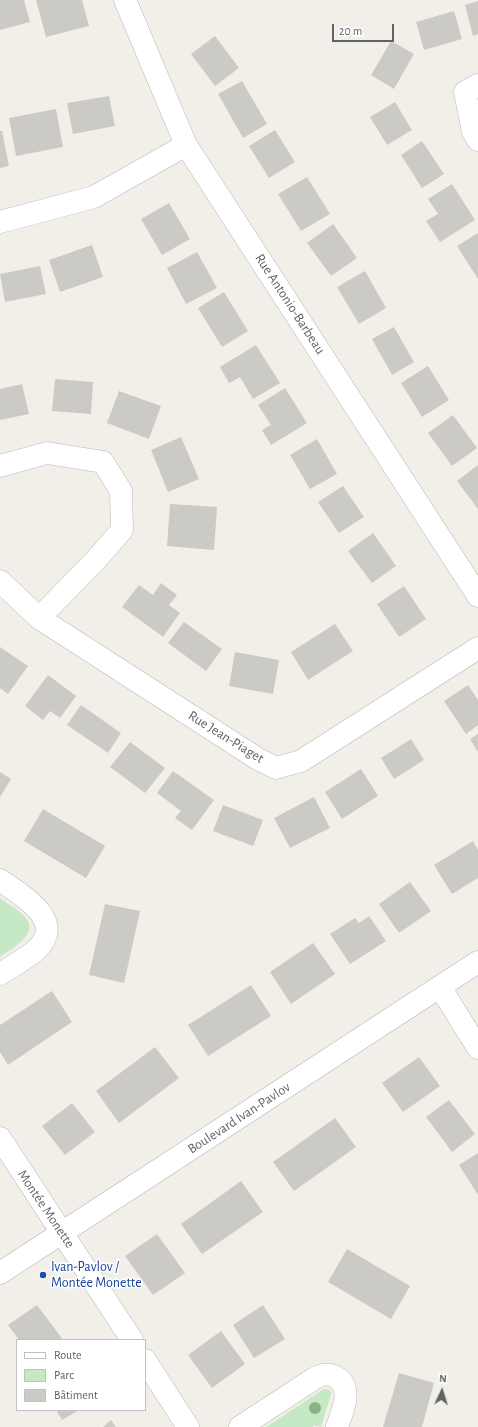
<!DOCTYPE html>
<html>
<head>
<meta charset="utf-8">
<style>
	body { margin:0 }
	#map { position:relative; width:478px; height:1427px; overflow:hidden; background:#f1efe8; font-family:"Alegreya Sans",sans-serif }
	canvas { display:block }
	.legend { position:absolute; left:16px; top:1339px; width:130px; height:72px; box-sizing:border-box; background:#fff; border:1px solid #bfc1c3; margin:0; padding:5px 7px; list-style:none; font-size:12px; color:#5f6368 }
	.legend li { display:flex; align-items:center; gap:8px; height:20px }
	.legend b { width:20px; border:1px solid #bfc1c3 }
	.north { position:absolute; left:422px; top:1371px; width:40px; height:40px; -webkit-text-stroke:3px #fff; paint-order:stroke; rotate:4deg; font-size:11px; font-weight:700; line-height:16px; text-align:center; color:#5f6368 }
	.north::after { content:''; display:block; margin:auto; width:14px; height:18px; background:#5f6368; clip-path:polygon(50% 0,100% 100%,50% 72%,0 100%) }
	.scale { position:absolute; left:332px; top:24px; width:62px; height:18px; box-sizing:border-box; border:2px solid #5f6368; border-top:0; padding-left:5px; font-size:12px; line-height:14px; white-space:nowrap; color:#5f6368; -webkit-text-stroke:3px #fff; paint-order:stroke }
</style>
</head>
<body>
<div id="map">
<canvas width="478" height="1427"></canvas>
<ul class="legend">
<li><b style="height:5px;background:#fff"></b>Route</li>
<li><b style="height:11px;background:#c5e8c5"></b>Parc</li>
<li><b style="height:11px;background:#cccac5"></b>Bâtiment</li>
</ul>
<div class="north">N</div>
<div class="scale">20 m</div>
</div>
<script>
const context = document.querySelector('canvas').getContext('2d');
context.lineJoin = 'round';
function paint(path, color) { context.fillStyle = color; context.fill(path, 'evenodd'); }
function strokePath(path, color, width, dash) { context.strokeStyle = color; context.lineWidth = width; context.lineCap = dash ? 'butt' : 'round'; context.setLineDash(dash || []); context.stroke(path); }
function drawText(font, color, halo, rows, align = 'center') {
  context.font = font + ' "Alegreya Sans",sans-serif'; context.lineWidth = 3; context.setLineDash([]); context.textBaseline = 'middle'; context.strokeStyle = halo; context.fillStyle = color; for (const [text, x, y, turn = 0] of rows) {
    context.save(); context.translate(x, y); context.rotate((+turn || 0) * Math.PI / 180); context.textAlign = isNaN(turn) ? turn : align; if (halo) context.strokeText(text, 0, 0); context.fillText(text, 0, 0); context.restore();
  }
}
paint(new Path2D(`
	M0,898C7,904 17,908 23,915C42,933 12,948 0,957Z
	M324,1389L330,1390L331,1394L321,1427L313,1425V1427H266Z`), '#c5e8c5');
paint(new Path2D(`
	M0,0H24L30,22L0,30Z
	M36,0H82L89,26L46,37Z
	M478,1V34L473,36L465,5Z
	M454,11L462,39L424,50L416,22Z
	M215,36L239,68L215,86L191,54Z
	M391,41L414,54L394,89L371,75Z
	M242,81L267,124L243,138L218,94Z
	M109,96L115,126L73,134L67,103Z
	M395,102L412,130L387,145L370,117Z
	M56,109L63,147L16,156L9,118Z
	M275,130L295,162L269,178L249,146Z
	M0,131H2L9,166L0,168Z
	M422,141L444,174L422,188L401,155Z
	M307,177L330,214L301,231L278,194Z
	M452,184L475,220L440,242L426,221L438,214L428,199Z
	M169,203L190,239L162,255L141,219Z
	M333,224L357,258L331,276L307,243Z
	M478,233V279L457,246Z
	M92,245L103,277L60,292L49,260Z
	M197,252L217,288L186,304L167,268Z
	M40,266L46,294L5,302L0,274Z
	M365,271L386,308L359,324L337,287Z
	M224,292L248,331L222,347L198,308Z
	M394,327L414,362L392,375L372,339Z
	M256,345L280,383L253,399L240,377L229,383L220,367Z
	M428,366L449,400L422,417L401,383Z
	M55,379L93,382L91,414L52,411Z
	M22,384L29,414L0,420V389Z
	M285,388L307,423L271,445L262,430L271,425L258,405Z
	M119,391L161,406L149,439L107,423Z
	M453,415L477,448L452,466L428,433Z
	M181,437L199,479L168,492L151,450Z
	M317,439L337,474L310,489L290,455Z
	M478,465V509L457,481Z
	M343,486L364,517L339,533L318,502Z
	M170,504L217,507L214,550L167,546Z
	M373,533L396,566L372,583L348,551Z
	M161,583L177,595L169,605L180,613L163,637L122,607L139,585L153,595Z
	M404,586L426,619L399,637L377,604Z
	M184,622L222,649L206,671L168,643Z
	M335,624L353,651L308,680L291,652Z
	M0,647L28,666L8,694L0,688Z
	M235,652L279,660L273,694L229,686Z
	M48,675L76,696L60,718L50,711L43,720L25,706Z
	M468,685L478,700V725L466,734L444,701Z
	M81,705L121,733L108,753L67,725Z
	M478,734V752L470,739Z
	M411,739L424,760L394,779L381,758Z
	M130,742L165,768L145,793L110,767Z
	M361,769L378,796L342,819L325,792Z
	M173,771L214,800L192,830L175,818L181,811L157,793Z
	M0,772L11,779L0,797Z
	M314,797L330,828L290,848L274,818Z
	M223,805L263,820L253,846L213,831Z
	M43,809L105,846L86,878L24,841Z
	M473,841L478,850V878L452,894L434,865Z
	M410,882L431,911L399,933L379,904Z
	M105,904L140,911L124,983L89,975Z
	M369,916L386,941L350,964L330,934L355,918L359,923Z
	M313,943L335,974L291,1004L270,972Z
	M251,985L271,1016L208,1056L188,1025Z
	M52,991L72,1022L8,1065L0,1052V1025Z
	M155,1047L179,1078L119,1123L96,1091Z
	M419,1057L440,1086L403,1112L382,1083Z
	M449,1100L475,1134L452,1152L426,1117Z
	M72,1103L95,1132L65,1155L42,1126Z
	M335,1118L356,1147L294,1191L273,1162Z
	M478,1153V1195L459,1165Z
	M241,1181L263,1212L202,1254L181,1224Z
	M157,1234L185,1273L153,1295L125,1256Z
	M347,1249L410,1286L391,1319L328,1282Z
	M37,1305L63,1340H19L8,1325Z
	M263,1305L285,1339L254,1358L233,1325Z
	M221,1331L245,1364L212,1388L188,1355Z
	M399,1373L434,1383L422,1427H383Z
	M56,1410H79L62,1420Z
	M111,1420L116,1427H103Z`), '#cccac5');
const minor = new Path2D(`
	M125,0L186,145L478,596
	M478,85L465,92L473,132L478,140
	M0,222L94,197L186,145
	M0,466L47,453L103,462L121,491L122,530L94,562L39,618
	M0,581L39,618L258,759L276,768L301,761L478,648
	M0,880C20,894 68,921 36,950C26,959 12,966 0,974
	M440,987L478,1048
	M0,1138L132,1340
	M0,1273L478,962
	M145,1360L188,1427
	M240,1427L312,1380C320,1375 327,1372 336,1377C354,1388 342,1412 337,1427`);
strokePath(minor, '#b5b8bc', 23);
strokePath(minor, '#fff', 22);
context.fillStyle = '#89b387';
for (const [x, y] of [
	[315,1408]
]) { context.beginPath(); context.arc(x, y, 6, 0, 2 * Math.PI); context.fill(); }
for (const [x, y, r, color] of [
	[43,1275,4,"#1a4fb4"]
]) { const dot = new Path2D(); dot.arc(x, y, r, 0, 2 * Math.PI); context.fillStyle = color; context.fill(dot); strokePath(dot, '#fff', 1.5); }
drawText('14px', '#5f6368', '#fff', [
	["Rue Antonio-Barbeau",290,304,57],
	["Rue Jean-Piaget",226,737,32],
	["Boulevard Ivan-Pavlov",239,1118,-33],
	["Montée Monette",46,1209,56]
]);
drawText('14px', '#164399', '#fff', [
	["Ivan-Pavlov /",51,1267],
	["Montée Monette",51,1283]
], 'left');
</script>
</body>
</html>
